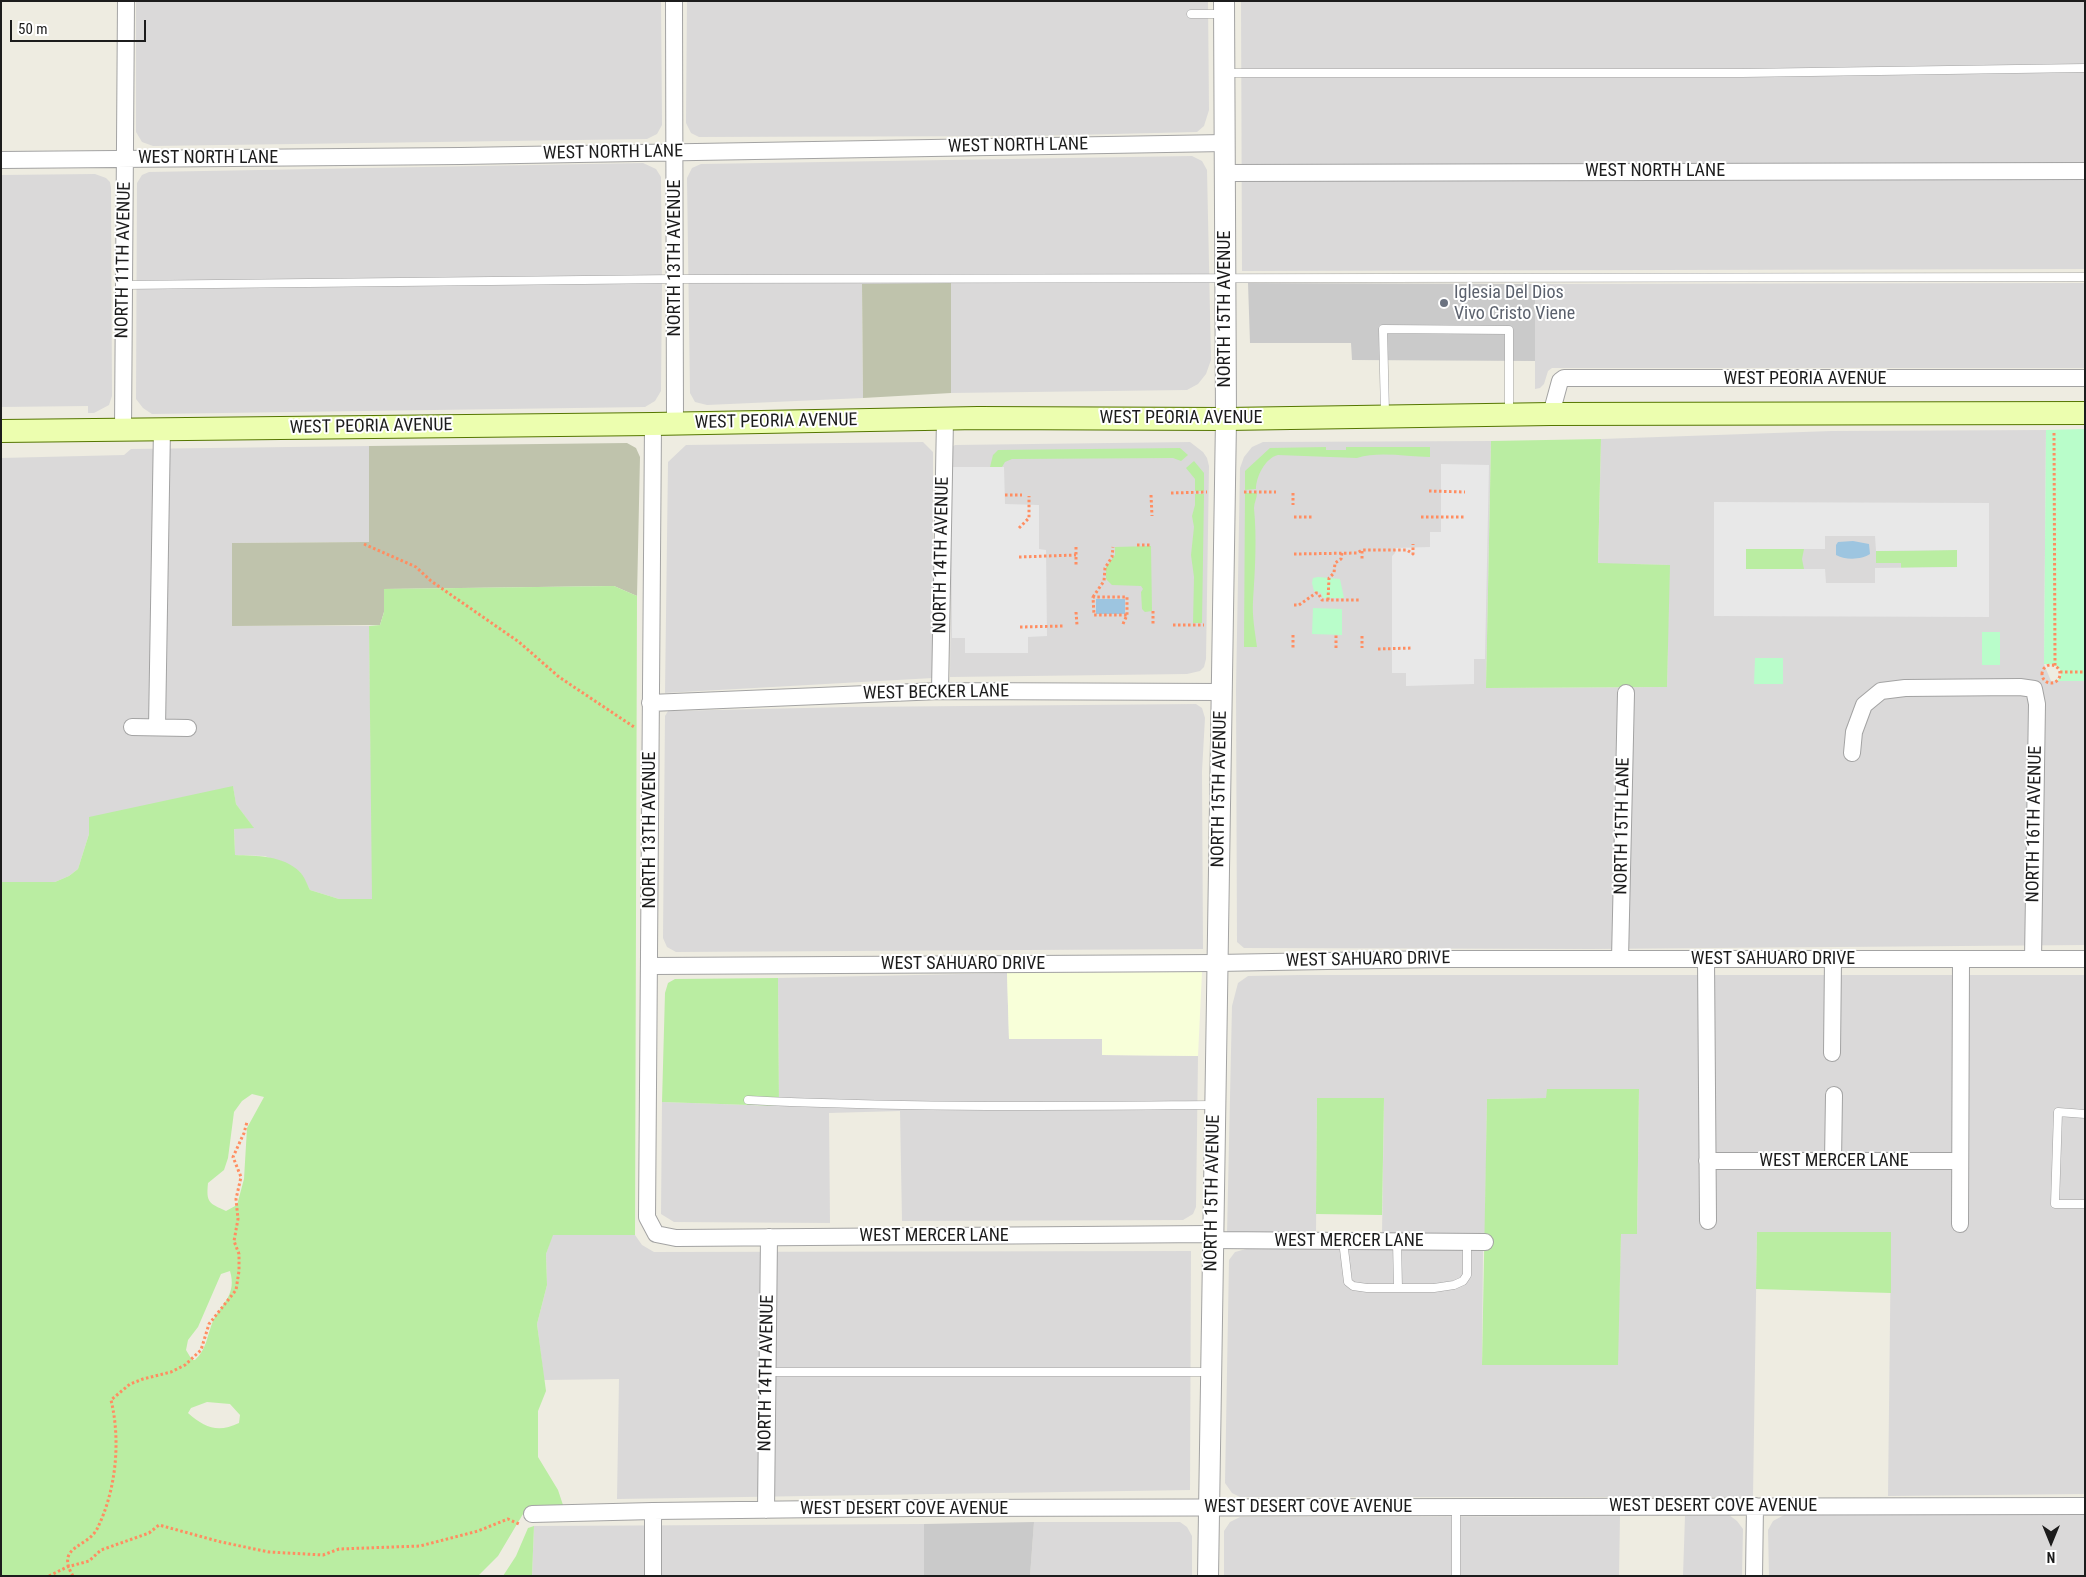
<!DOCTYPE html>
<html>
<head>
<meta charset="utf-8">
<style>
	body { margin:0 }
	#map { position:relative; width:2086px; height:1577px; overflow:hidden; background:#eeece1; font-family:"Roboto Condensed",sans-serif }
	canvas { display:block }
	.frame { position:absolute; inset:0; border:2px solid #1c1c1c; pointer-events:none }
	.north { position:absolute; left:2026px; top:1517px; width:50px; height:50px; -webkit-text-stroke:4px #fff; paint-order:stroke; rotate:180deg; font-size:14px; font-weight:700; line-height:20px; text-align:center; color:#1c1c1c }
	.north::after { content:''; display:block; margin:auto; width:18px; height:22px; background:#1c1c1c; clip-path:polygon(50% 0,100% 100%,50% 72%,0 100%) }
	.scale { position:absolute; left:10px; top:20px; width:136px; height:22px; box-sizing:border-box; border:2px solid #1c1c1c; border-top:0; padding-left:6px; font-size:15px; line-height:18px; white-space:nowrap; color:#1c1c1c; -webkit-text-stroke:4px #fff; paint-order:stroke }
</style>
</head>
<body>
<div id="map">
<canvas width="2086" height="1577"></canvas>
<div class="frame"></div>
<div class="north">N</div>
<div class="scale">50 m</div>
</div>
<script>
const context = document.querySelector('canvas').getContext('2d');
context.lineJoin = 'round';
function paint(path, color) { context.fillStyle = color; context.fill(path, 'evenodd'); }
function strokePath(path, color, width, dash) { context.strokeStyle = color; context.lineWidth = width; context.lineCap = dash ? 'butt' : 'round'; context.setLineDash(dash || []); context.stroke(path); }
function drawText(font, color, halo, rows, align = 'center') {
  context.font = font + ' "Roboto Condensed",sans-serif'; context.lineWidth = 4; context.setLineDash([]); context.textBaseline = 'middle'; context.strokeStyle = halo; context.fillStyle = color; for (const [text, x, y, turn = 0] of rows) {
    context.save(); context.translate(x, y); context.rotate((+turn || 0) * Math.PI / 180); context.textAlign = isNaN(turn) ? turn : align; if (halo) context.strokeText(text, 0, 0); context.fillText(text, 0, 0); context.restore();
  }
}
paint(new Path2D(`
	M136,1H661L662,125L657,134L647,139L153,146L142,142L136,132Z
	M687,1H1208L1209,110L1204,126L1197,132L1030,136L699,137L691,133L686,123Z
	M1241,1H2085V269L1242,271Z
	M1192,156L1202,161L1207,170L1211,360L1206,374L1198,384L1187,390L951,393L950,284H862L863,398L707,405L695,402L690,393L687,178L692,168L701,164Z
	M643,163L656,169L661,177L662,284L661,391L655,401L645,407L152,414L143,408L136,399L137,183L142,175L149,172Z
	M95,174L106,178L110,182L111,188L112,396L109,405L94,413H88V406L1,407V175Z
	M2085,283V368H1552L1548,371L1544,384L1540,388L1535,389V284Z
	M2046,430L2044,664L2051,681H2085V945L1592,949L1244,948L1237,942L1236,689L1240,468L1244,457L1252,447L1263,442L1491,441L1486,688L1667,687L1669,565L1598,564L1601,439L1832,431Z
	M923,442L933,452V678L665,693L668,462L686,445Z
	M1190,442L1203,452L1207,458L1209,466L1206,659L1204,667L1200,671L1187,674L950,677L952,447L955,445Z
	M369,446V542L232,543V626H369L373,899H339L310,890L300,872L265,856L235,855L234,828L253,827L236,804L233,787L89,834L78,869L69,876L55,882H1V458L124,455L131,449Z
	M1196,704L1202,708L1205,718L1202,771L1203,949L676,952L667,947L663,938L665,716L668,711L850,707Z
	M1007,973L1009,1039H1102L1103,1055L1198,1056L1196,1207L1193,1214L1183,1220L902,1221L900,1111L829,1113L830,1223L674,1222L661,1214L662,1102L779,1106L778,978Z
	M1300,975H2085V1494L1888,1496L1891,1232H1757L1753,1497H1240L1232,1493L1225,1483L1229,1260L1235,1252L1246,1249L1483,1248L1482,1365H1617L1621,1234H1637L1639,1089H1547V1098L1487,1099L1485,1234H1382L1384,1098H1317L1316,1236L1227,1234L1232,1006L1238,983L1248,976Z
	M552,1235H635L642,1245L654,1252L1191,1251L1190,1490L617,1499L619,1379L544,1380L537,1324L547,1285L546,1254Z
	M1729,1515L1737,1521L1743,1529L1742,1576H1683L1685,1516Z
	M1784,1515H2085V1576H1769L1768,1530L1773,1521Z
	M1620,1516L1619,1576H1224V1531L1230,1522L1240,1517Z
	M1034,1522H1180L1187,1527L1192,1536V1576H1030Z
	M924,1524V1576H532L534,1526Z`), '#dad9d9');
paint(new Path2D(`
	M1202,972L1198,1056L1102,1055V1039H1009L1007,973Z`), '#f8ffd9');
paint(new Path2D(`
	M1248,283L1535,284V361L1352,360L1351,343H1250Z
	M1034,1522L1030,1576H924V1524Z`), '#cacaca');
paint(new Path2D(`
	M951,283V393L863,398L862,284Z
	M627,443L636,448L640,457L637,596L614,586L384,589V612L380,625L232,626V543L369,542V446Z`), '#bfc3ac');
paint(new Path2D(`
	M1601,439L1598,563L1670,565L1667,687L1486,688L1491,441Z
	M1326,447V450H1346V447H1430V457C1407,457 1379,451 1357,458L1278,455C1265,458 1256,477 1256,489L1245,490V471L1270,448Z
	M1180,448L1188,455L1181,461L1173,458L1012,459L1005,462L1002,467H990L993,455L998,450Z
	M1194,461L1204,473V491H1195V479L1186,468Z
	M1245,493H1257C1257,498 1254,503 1254,508C1257,539 1255,570 1253,601C1252,616 1255,632 1257,647H1244Z
	M1195,494H1204L1202,623H1193L1194,577L1191,555L1194,527L1192,516L1195,505Z
	M1151,546L1152,611L1145,612L1142,609L1141,592L1143,589L1141,586L1112,585L1106,579V567L1115,555V547Z
	M1746,549H1804L1802,559L1804,569H1746Z
	M1957,550V567L1901,568V563H1876V551Z
	M614,586L637,596L635,1235H553L546,1254L547,1285L537,1324L546,1391L538,1411V1457L558,1490L564,1508H531L523,1514L498,1556L478,1576H1V882H55L69,876L78,869L89,834V817L233,786L236,804L254,828L234,829L235,855C256,856 283,855 300,872C304,876 307,884 310,890L339,899H372L369,626L380,625L384,612V589ZM252,1094L264,1097L247,1128L244,1179L237,1205L226,1211C209,1203 206,1203 208,1183L224,1170L228,1158L234,1112L242,1101ZM230,1271C237,1295 222,1303 213,1321C207,1335 207,1349 195,1360H192L186,1350L188,1340L198,1327L221,1274ZM207,1402L230,1404L240,1415L239,1423C218,1433 205,1428 188,1413L191,1408Z
	M778,978L779,1106L662,1102L665,993L668,983L675,979Z
	M1547,1089H1639L1637,1234H1621L1618,1365H1482L1487,1099L1546,1098Z
	M1317,1098H1384L1382,1215L1316,1214Z
	M1757,1232H1891V1293L1756,1289Z
	M534,1526L532,1576H503L516,1556L528,1528Z`), '#baeda2');
paint(new Path2D(`
	M2085,429V681H2057C2068,669 2055,663 2044,664L2046,430Z
	M1318,577L1340,579L1344,598H1323L1321,593L1314,591L1312,583L1313,578Z
	M1313,608L1342,609V635L1312,634Z
	M1982,632H2000V665H1982Z
	M1755,658H1783V684H1754Z`), '#b9fdca');
paint(new Path2D(`
	M1441,464L1489,465L1485,659H1474V684L1406,686V673H1392V556L1395,553V548L1430,547V532H1441Z
	M951,467H1004L1005,504L1039,505V549L1046,550L1047,636L1028,637V653H965V638H952Z
	M1714,502L1989,503V617L1714,616ZM1825,536H1875L1876,551L1957,550V567L1875,568V583H1826L1825,569H1746V549H1825Z`), '#e8e8e8');
paint(new Path2D(`
	M1853,541L1869,544L1870,554C1862,560 1844,560 1836,555V545L1838,542Z
	M1096,599H1125V614H1096Z`), '#9dc5e0');
const service = new Path2D(`
	M1191,14H1222
	M1225,73H1742L2085,68
	M124,285L675,279L2085,277
	M1385,413L1383,329L1509,330V412
	M748,1100C904,1108 1059,1106 1215,1105
	M2085,1114L2058,1112L2055,1204H2085
	M1343,1241L1348,1282L1353,1286L1367,1288H1434L1454,1285L1463,1281L1467,1275V1242
	M1397,1241L1398,1288
	M767,1372H1210
	M1456,1576V1507`);
const minor = new Path2D(`
	M674,1L675,424
	M1,160L461,156L1225,143
	M1225,173L2085,171
	M1551,414L1560,381L1564,378H2085
	M653,424L647,1217L656,1234L676,1238L1212,1234
	M123,429L126,1
	M940,691L945,419
	M650,703L940,691L1222,692
	M132,727L188,728
	M157,727L162,428
	M1852,753L1854,732L1864,705L1881,691L1905,688L2020,687L2034,689L2037,704L2033,959
	M1620,959L1626,693
	M1706,959L1708,1221
	M651,966L1217,963L1437,959H2085
	M1832,1053L1833,959
	M1707,1161H1960
	M1833,1161L1834,1095
	M1960,1224L1961,959
	M1212,1240L1485,1242
	M766,1510L769,1237
	M653,1511V1576
	M532,1514L653,1511L912,1508L2085,1506
	M1754,1576L1755,1506`);
const tertiary = new Path2D(`
	M1208,1576L1226,419L1224,1`);
const secondary = new Path2D(`
	M1,431L653,424L978,418L1226,419L1551,414L2085,413`);
strokePath(service, '#a3a3a3', 9);
strokePath(minor, '#a3a3a3', 18);
strokePath(tertiary, '#a3a3a3', 22);
strokePath(secondary, '#557600', 24);
strokePath(new Path2D(`
	M2054,433L2055,666
	M1429,491L1465,492
	M1244,492H1276
	M1171,493L1207,492
	M1293,493V505
	M1005,495H1022
	M1151,495L1152,516
	M1294,517H1313
	M1421,517H1465
	M1019,528L1029,518V496
	M364,544L416,567L431,581L519,642L559,677L634,727
	M1137,545H1151
	M1076,547V565
	M1362,551V560
	M1294,554L1357,553L1362,550H1407L1413,554V544
	M1019,557L1076,555
	M1093,597L1104,581L1105,568L1112,557L1113,547
	M1328,600L1329,578L1334,573L1335,563L1341,559L1342,553
	M1294,605H1299L1316,593H1318L1322,600H1360
	M1153,611V624
	M1076,612L1077,625
	M1123,624L1127,615V597H1093L1094,615H1127
	M1173,625H1204
	M1020,627L1064,626
	M1293,635V648
	M1362,636V648
	M1336,648V635
	M1378,649L1413,648
	M2042 674a9 9 0 1 1 18 0a9 9 0 1 1-18 0Z
	M2060,672H2085
	M49,1576L67,1567L89,1561L101,1550L149,1533L159,1525L221,1542L269,1552L323,1555L339,1549L420,1546L478,1531L508,1519L519,1524
	M73,1576C55,1546 87,1548 97,1529C116,1491 121,1441 111,1400L130,1384L143,1379L171,1372L185,1365L201,1350L209,1324L236,1290L239,1271V1254L234,1241L238,1219L236,1199L241,1177L233,1157L244,1133L247,1122`), '#ff8d61', 3, [2.5, 2.5]);
strokePath(service, '#fff', 8);
strokePath(minor, '#fff', 16);
strokePath(tertiary, '#fff', 20);
strokePath(secondary, '#ecfeaf', 22);
for (const [x, y, r, color] of [
	[1444,303,5,"#6b7280"]
]) { const dot = new Path2D(); dot.arc(x, y, r, 0, 2 * Math.PI); context.fillStyle = color; context.fill(dot); strokePath(dot, '#fff', 2); }
drawText('18px', '#1c1c1c', '#fff', [
	["WEST NORTH LANE",1018,146,-1],
	["WEST NORTH LANE",613,153,-1],
	["WEST NORTH LANE",208,158],
	["WEST NORTH LANE",1655,171],
	["NORTH 13TH AVENUE",675,258,-90],
	["NORTH 11TH AVENUE",124,260,-89],
	["NORTH 15TH AVENUE",1225,309,-90],
	["WEST PEORIA AVENUE",1805,379],
	["WEST PEORIA AVENUE",1181,418],
	["WEST PEORIA AVENUE",776,422,-1],
	["WEST PEORIA AVENUE",371,427,-1],
	["NORTH 14TH AVENUE",942,555,-89],
	["WEST BECKER LANE",936,693,-1],
	["NORTH 15TH AVENUE",1220,789,-89],
	["NORTH 16TH AVENUE",2035,824,-89],
	["NORTH 15TH LANE",1623,826,-89],
	["NORTH 13TH AVENUE",650,830,-90],
	["WEST SAHUARO DRIVE",1773,959],
	["WEST SAHUARO DRIVE",1368,960,-1],
	["WEST SAHUARO DRIVE",963,964],
	["WEST MERCER LANE",1834,1161],
	["NORTH 15TH AVENUE",1213,1193,-89],
	["WEST MERCER LANE",934,1236],
	["WEST MERCER LANE",1349,1241],
	["NORTH 14TH AVENUE",767,1373,-89],
	["WEST DESERT COVE AVENUE",1713,1506],
	["WEST DESERT COVE AVENUE",1308,1507],
	["WEST DESERT COVE AVENUE",904,1509]
]);
drawText('18px', '#5b616d', '#fff', [
	["Iglesia Del Dios",1454,293],
	["Vivo Cristo Viene",1454,314]
], 'left');
</script>
</body>
</html>
